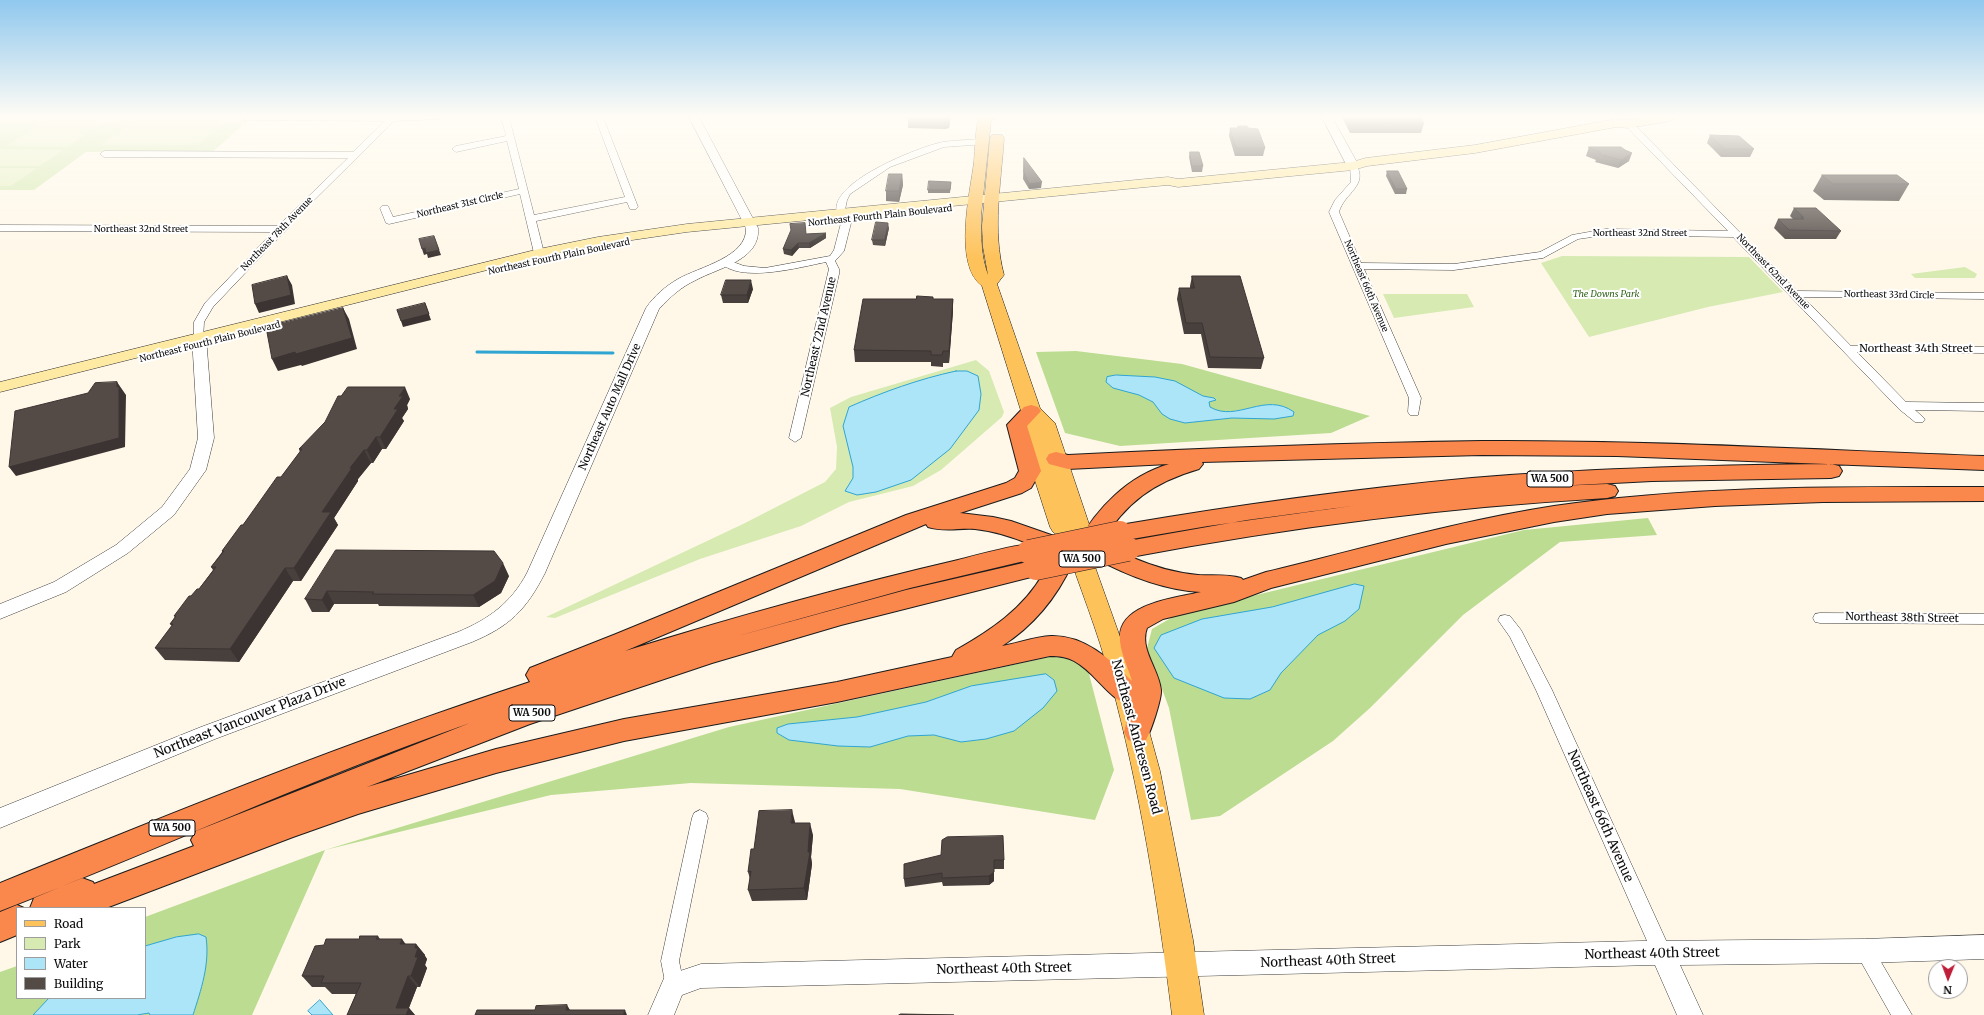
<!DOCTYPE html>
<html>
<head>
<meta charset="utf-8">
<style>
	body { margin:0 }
	#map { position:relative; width:1984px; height:1015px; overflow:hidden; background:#fff8e9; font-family:Merriweather,serif }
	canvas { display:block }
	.legend { position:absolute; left:16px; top:907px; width:130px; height:92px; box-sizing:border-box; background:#fff; border:1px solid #9d9d9d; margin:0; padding:5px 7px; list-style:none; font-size:12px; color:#0b0b0b }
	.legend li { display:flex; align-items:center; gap:8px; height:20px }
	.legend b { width:20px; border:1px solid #9d9d9d }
	.north { position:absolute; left:1928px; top:959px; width:40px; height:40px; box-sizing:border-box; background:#fff; border:1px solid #9d9d9d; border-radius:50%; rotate:181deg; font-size:11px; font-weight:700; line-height:16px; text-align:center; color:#0b0b0b }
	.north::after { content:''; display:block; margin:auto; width:14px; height:18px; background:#c01f3a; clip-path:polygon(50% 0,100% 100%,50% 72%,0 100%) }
</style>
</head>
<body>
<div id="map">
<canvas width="1984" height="1015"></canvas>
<ul class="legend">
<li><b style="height:5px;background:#fec25a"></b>Road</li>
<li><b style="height:11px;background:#d6eab2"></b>Park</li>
<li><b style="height:11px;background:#ace5f8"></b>Water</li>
<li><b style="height:11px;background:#544b47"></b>Building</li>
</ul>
<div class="north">N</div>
</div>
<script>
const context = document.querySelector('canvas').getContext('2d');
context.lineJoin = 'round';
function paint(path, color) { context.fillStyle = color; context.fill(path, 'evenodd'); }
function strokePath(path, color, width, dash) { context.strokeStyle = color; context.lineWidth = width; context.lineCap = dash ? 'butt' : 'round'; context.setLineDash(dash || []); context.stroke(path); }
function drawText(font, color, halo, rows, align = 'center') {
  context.font = font + ' Merriweather,serif'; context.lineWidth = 4; context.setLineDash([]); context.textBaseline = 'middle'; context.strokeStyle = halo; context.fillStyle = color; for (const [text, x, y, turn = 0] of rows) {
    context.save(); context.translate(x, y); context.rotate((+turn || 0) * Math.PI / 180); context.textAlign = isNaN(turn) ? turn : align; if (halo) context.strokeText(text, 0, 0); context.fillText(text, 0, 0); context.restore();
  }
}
paint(new Path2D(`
	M0,117H121L134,120H249L211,153L86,152L34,190H0Z
	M1562,256L1749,257L1783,292L1708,307L1589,337L1541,263Z
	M1965,267L1977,274L1975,278H1915L1911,274Z
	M1383,294H1467L1474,307L1394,318Z
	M976,360L989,371L1004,412L1002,417L941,470L913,486L849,502L801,526L700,559L555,618L546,617L743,524L825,482L836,469L837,447L830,408L851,397Z`), '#d6eab2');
paint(new Path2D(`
	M1076,351L1182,364L1370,416L1331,433L1120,446L1065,433L1036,352Z
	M1648,518L1657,535L1560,542L1463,615L1370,708L1333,741L1220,816L1191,820L1169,708L1147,648L1152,629L1178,614L1524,530Z
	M1063,654L1088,670L1114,770L1095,820L900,789L691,783L551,795L325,850L252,1015H0V972L17,966V998H145V917L325,850L729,727Z`), '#bbdc91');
paint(new Path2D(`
	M51,117H112L94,130L32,129Z
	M134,120L227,121L197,145H101Z
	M31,130H91L68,147L6,146Z
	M0,149L64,150L40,166H0Z
	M0,168H37L11,186H0Z`), '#e7f1c4');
const water = new Path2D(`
	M956,371H967L978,376L981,394L979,410L950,449L911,480L876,492L857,495L845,491L853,478V467L843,426L849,407C883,392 919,379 956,371Z
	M1116,375L1155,377L1175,381L1203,396L1214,398L1216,400L1209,402L1210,407C1237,423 1265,391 1294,412L1293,416L1274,419L1232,418L1185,423L1170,419L1162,414L1153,402L1139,395L1113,388L1106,382L1107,377Z
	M1355,584L1364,586L1359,609L1345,621L1318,635L1281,673L1270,690L1250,699L1224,698L1174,678L1154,648L1161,635L1202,619L1272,607Z
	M1046,674L1054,680L1057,691L1043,708L1014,731L986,739L961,742L934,735L908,736L870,747L838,746L789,740L777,733V728L788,724L857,717L926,702L971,686Z
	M199,934L206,937C210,964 201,990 193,1015H150L149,1013L137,1015H33L49,998H145V946L176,937Z
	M320,1000L333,1015H312L308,1011Z`);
paint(water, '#ace5f8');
strokePath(water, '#30a5d2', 1);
strokePath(new Path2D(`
	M477,352L613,353`), '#30a5d2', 3);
const minor = new Path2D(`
	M244,117H444L440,119L394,121L298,216L286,231L284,232L213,307L204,322L203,339L199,340L194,337V322L205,303L273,232L0,231V225L278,226L348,158L104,157L100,154L104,151L353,152L385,121L247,120H244Z
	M501,117H509L534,215L625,197L595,117H603L638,207L636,209H630L627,202L536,221L544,253L539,256L534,253L520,194L389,224L386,223L380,208L382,206H388L393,217L519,189L507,141L456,152L452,149L456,146L506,136Z
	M1626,122H1632L1797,291L1984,293V299L1803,297L1851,346L1984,347V353L1857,352L1906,402L1984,403V411L1915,410L1925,419L1923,422H1915L1899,409L1733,237L1606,235L1578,239L1543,258L1454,270L1364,269L1421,398L1418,415H1410L1408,412L1409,398L1329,212L1335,200L1351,182L1350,164H1356C1369,186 1344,193 1339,212L1361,263L1454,264L1540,252L1572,235L1606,229L1728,231L1626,126Z
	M983,139L987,142L986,144L944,147L890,167L850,194L847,200L844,215H838C823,184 921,146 943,142C956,140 970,140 983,139Z
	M847,216L852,219L844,251L835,261L839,269V274L801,438L795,442L789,438L829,269L826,262C801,267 739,284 720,262L725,259L744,266L765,268L830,256L834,250L842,219Z
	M1820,613L1984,614V624L1820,623L1815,622L1813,618L1815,614Z
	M1505,615L1510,616L1521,630L1552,690L1669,947L1671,953L1669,959L1662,962L1655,959L1536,690L1510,637L1498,620L1500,616Z
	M700,810L706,813L708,818L679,961L684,985L681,992L674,995L667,992L661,961L692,818L694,813Z
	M1864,942L1871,945L1912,1015H1891L1855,951L1857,945Z`);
const tertiary = new Path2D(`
	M689,117H699L758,228C761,260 718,268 696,280C681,287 670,297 659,309L545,573C526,610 510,626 472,642L215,739L0,828V808L201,727L458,632C489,619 511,603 527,573L646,308C654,296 666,286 678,279C699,267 748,257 746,228Z
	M1322,117H1332L1359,166L1357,168L1353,169L1347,166Z
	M199,333L204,334L206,337L214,438L206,470L174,515L128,553L66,592L0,619V604L54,582L116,545L162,507L190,469L198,438L192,337L194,334Z
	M1984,935V959L1864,963L1680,965L1703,1015H1677L1655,965L701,988L682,995L674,1015H648L665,976L701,964L1642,941L1864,939Z`);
const secondary = new Path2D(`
	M1651,117H1676L1670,121L1629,128L1616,127L1475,153L1367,166L1353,170L1178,187L1168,185L1146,187L687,232L598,245L539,257L0,392V382L539,249L598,237L687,224L1146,179L1168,177L1178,179L1352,162L1366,158L1475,145L1616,119L1629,120Z`);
const primary = new Path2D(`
	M980,117H996L991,121L981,216C981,236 981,256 988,275L983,247L982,226L990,138L992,135H1002L1004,138C1001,184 992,230 1004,275L997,284L1040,408L1055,423L1089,524L1084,536L1134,676L1160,771L1193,940L1204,1015H1172C1158,902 1140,789 1110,678C1098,631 1079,586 1064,540L1053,532L1050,527L1017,425L1021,411L982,286C953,264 970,193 974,162C975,151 975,125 980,117Z`);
const motorway = new Path2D(`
	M1031,405L1038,407L1041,411L1027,426L1041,471L1031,488L1022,493L960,513L993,517L1011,521L1077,544C1097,508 1128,476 1169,464L1068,469L1049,464L1046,459L1049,454L1056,452L1068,455C1206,448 1344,443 1482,441C1649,440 1817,450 1984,456V470L1617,456L1482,455L1202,462L1203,464L1199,469C1154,482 1126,502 1101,543L1117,550L1120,543L1128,541L1247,520L1359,505L1208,526L1120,541L1112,539L1109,533L1112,527L1120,525C1237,505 1354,489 1472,478C1592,468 1711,465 1831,464L1839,466L1842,471L1839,476L1831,478L1652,481L1556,486L1607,484L1615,486L1618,491L1615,496L1607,498C1447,507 1289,527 1131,557C1152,566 1174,573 1198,575C1212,576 1227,574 1241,578L1243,580L1266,572C1362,549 1457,521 1554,506C1696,485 1841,487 1984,487V501L1823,502L1715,506L1607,514L1554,522L1446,544L1271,588L1234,602L1163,619L1147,628C1139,649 1159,669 1161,690C1162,698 1151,731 1146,740L1137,743L1128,740L1124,732L1132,701C1127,702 1122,702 1117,699C1102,688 1092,671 1074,661C1067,657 1059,656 1050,656L837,702L624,741L496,773L358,814L293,837L106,908H30L34,898L82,878L93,882L94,884L194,846L191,840L196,831L470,723C310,779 157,850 0,911V883C175,812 350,741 530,682L526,675L530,668L616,634L906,515L1006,483L1015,478L1019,471L1007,425L1024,407ZM926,524L928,527C943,532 959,528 975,529C994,531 1013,537 1032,545C1023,542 970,557 958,560C846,586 735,617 625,651ZM1038,547L1054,554L1047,567L1044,562L1036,560L906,590L734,637L910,588L1037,558L1040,552ZM1093,557C1126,575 1163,590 1201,592C1176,598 1121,603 1120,636C1119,650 1128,667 1132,681C1110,659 1084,635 1051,636C1035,637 1018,643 1002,646C1033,626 1057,597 1072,564L1081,566L1089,564ZM1043,574C1023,609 990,631 956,650L952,657L837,682L624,719L496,749L367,787L530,724L712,663L841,625Z
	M17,905L24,908H17V935L0,942V912Z`);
strokePath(minor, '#3e3e3e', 1);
strokePath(tertiary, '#3e3e3e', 1);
strokePath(secondary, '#2d2d2d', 1);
strokePath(primary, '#1c1c1c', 1);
strokePath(motorway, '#1c1c1c', 2);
paint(minor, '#fff');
paint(tertiary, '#fff');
paint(secondary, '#ffeaa4');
paint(primary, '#fec25a');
paint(motorway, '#fa874c');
const motorwayBridge = new Path2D(`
	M1029,552L1120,533
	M1036,568L1128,549`);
strokePath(motorwayBridge, '#1c1c1c', 25, []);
strokePath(motorwayBridge, '#fa874c', 24);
paint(new Path2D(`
	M908,117H951L949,128L944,129L908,128Z
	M1342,117H1420L1424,123L1421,133H1350Z
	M1238,126L1248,128L1265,148L1263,156H1235L1229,136L1230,128H1237Z
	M1710,135L1754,149L1750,157H1721L1707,143Z
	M1589,147L1629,161L1618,168L1595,162L1596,160L1586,156Z
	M1190,152L1203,166L1202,172H1192L1189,157Z
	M1024,158L1041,188L1029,189L1023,179Z
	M1387,171L1407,189L1406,194H1395L1386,176Z
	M902,174L903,185L899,202L886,201V191Z
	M1822,175L1909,184L1899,201L1824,200L1813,191Z
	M951,182L950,193H928V190Z
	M1794,208L1841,231L1836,239H1785L1774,228L1778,219H1793L1790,216Z
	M889,228L885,246L873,245L872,240Z
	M826,233V238L810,248H799L792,256L784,254L783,249L807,234Z
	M1192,276L1264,358L1261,369L1208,368L1201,334H1184L1177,299L1179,288H1190V286Z
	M753,289L748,303H723L721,295Z
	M934,299H953V311L949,363H943V367L931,366V362H855L854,350Z
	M410,399L407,405L408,409L402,418L404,421L386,449H382L373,463H371L358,479V481L334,518L338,525L301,581H293L239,662L165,660L155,648L172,626L170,624L175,617L174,616L191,596L199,589L213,570L211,567L222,552V551L281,477L300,452L299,449Z
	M336,550L509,576L501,593L479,607L379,606L378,604H334L329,612H312L305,599Z
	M795,822V823L813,835L811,857L812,864L807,900L752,901L748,890L750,879L748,872L754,849Z
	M941,855L1004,860V869H994V881L989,885L943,886L942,882L905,887L904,879Z
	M378,936L380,939L406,944H416L425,955V956L427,959L425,965L427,968L420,987H417L409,1008L415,1015H347L356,994H332L325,987H312L302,976L324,945Z`), '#48403d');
paint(new Path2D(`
	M949,117H951L949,128L944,129V119Z
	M1632,153L1629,161L1618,168L1621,160Z
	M902,174L903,185L899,202V191Z
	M1042,182L1041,188L1029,189V184Z
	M888,223L889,228L885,246V240Z
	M826,233V238L810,248L809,243Z
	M434,236L441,255L428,258L427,254L424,255L422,249L425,248Z
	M798,243L799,248L792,256L791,250Z
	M287,276L292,285L295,304L259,313L255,304Z
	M751,280L753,289L748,303L747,295Z
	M953,299V311L949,363V351Z
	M425,303L431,320L403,327L401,321Z
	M343,308L349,319L357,349L302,366L301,365L278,371L272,359Z
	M117,382L126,395L125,447L16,476L9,467L117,387Z
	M405,387L410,399L407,405L408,409L402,418L404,421L386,449L380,437L394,409L399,396Z
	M376,437L382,449L373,463L367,450Z
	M364,450L371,463L358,479V481L334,518L338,525L301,581L294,568L322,512L350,468Z
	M503,563L509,576L501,593L479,607L473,595Z
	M285,568L293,581L239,662L230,649Z
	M327,591L334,604L329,612L322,600Z
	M792,810L795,822L794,835L791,823Z
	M810,823L813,835L811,857L812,864L807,900L804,888Z
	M994,872V881L989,885V876Z
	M402,939L410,950L400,944Z
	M416,944L425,955V956L427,959L425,965L427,968L420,987L411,976L415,957V948Z
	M408,976L417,987L406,1015L396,1008Z
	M567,1005L573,1015L566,1010Z
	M409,1008L415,1015H406Z
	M625,1010L627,1015H623Z`), '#3b3432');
const building = new Path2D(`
	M908,117H949L944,119L907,118Z
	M1350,117H1420L1424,123L1353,122Z
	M1238,126H1247L1248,128L1258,129L1265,148H1236L1230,128H1239Z
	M1710,135L1739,136L1754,149H1725Z
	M1589,147H1621L1625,150L1632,153L1621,160L1599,154L1601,152L1589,148Z
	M1190,152H1199L1203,166H1192Z
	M1024,158L1042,182L1029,184L1024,173Z
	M1387,171H1398L1407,189H1396Z
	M889,174H902L899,191H886Z
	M1822,175H1897L1909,184H1833Z
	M929,181L951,182L950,190H928Z
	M1794,208H1816L1841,231L1789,230L1778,219H1804L1801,217H1803Z
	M876,222L888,223L885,240H872Z
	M805,223L806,234L826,233L809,243H798L791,250L783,249L791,230L790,224Z
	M434,236L439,250L426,253L425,248L422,249L419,239Z
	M287,276L291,295L255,304L252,285Z
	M1192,276H1240L1264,358L1210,357L1202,323H1186L1179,288H1194Z
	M726,280H751L747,295H721Z
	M917,296L933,297V299H953L949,351H943L942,355H931V351L854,350L863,299H916Z
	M425,303L429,314L401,321L397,310Z
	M343,308L352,338L296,354L295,352L272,359L266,327Z
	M117,382V387L119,386V438L9,467L15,411L88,393L95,383Z
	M348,387H405L399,396H403L394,409H398L380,437H376L367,450H364L350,468H352L322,512H331L294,568H285L230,649L155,648L173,624H170L176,616H174L189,596H191L197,589H199L216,567H211L224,551H222L241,525H243L277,477H281L302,449H299L325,422L338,396H341Z
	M336,550L494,551L503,563L495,581L473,595L372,594L374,592L327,591L322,600L305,599Z
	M792,810L791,823H810L808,852H810L804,888L748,890L751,871L748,872L751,849H754L759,811Z
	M1003,836L1004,860H994V872L989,876L942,878V873L904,879V864L941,855L942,840L947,837Z
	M360,936H378L376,939H402L400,944H416L415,948H418L415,957H418L411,976H408L396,1008H409L406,1015H347L361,983H321L324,976H302L315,946L324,945L326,939H359Z
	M567,1005L566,1010H625L623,1015H475L477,1010H535L536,1006Z
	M901,1014L954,1015H899Z`);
paint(building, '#544b47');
strokePath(building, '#3b3432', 1);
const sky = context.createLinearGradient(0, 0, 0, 259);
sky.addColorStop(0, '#90c8ee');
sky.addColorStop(0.45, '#fffcf5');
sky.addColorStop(1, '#fffcf500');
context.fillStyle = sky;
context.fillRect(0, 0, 1984, 259);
drawText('9px', '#0b0b0b', '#fff', [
	["Northeast 31st Circle",460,205,-13],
	["Northeast Fourth Plain Boulevard",880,216,-6],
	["Northeast 32nd Street",141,229],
	["Northeast 32nd Street",1640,233],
	["Northeast 78th Avenue",277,234,-46],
	["Northeast Fourth Plain Boulevard",559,257,-12],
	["Northeast 62nd Avenue",1773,272,46],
	["Northeast 66th Avenue",1366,286,67],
	["Northeast 33rd Circle",1889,295,1],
	["Northeast Fourth Plain Boulevard",210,342,-14]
]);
drawText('italic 9px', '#32651a', '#fff', [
	["The Downs Park",1606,294]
]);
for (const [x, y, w] of [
	[1550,479,46],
	[1082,559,46],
	[532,713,46],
	[172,828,46]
]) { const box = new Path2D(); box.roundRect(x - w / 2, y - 8, w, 16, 3); context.fillStyle = '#fff'; context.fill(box); strokePath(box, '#0b0b0b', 1); }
drawText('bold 10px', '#0b0b0b', null, [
	["WA 500",1550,479],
	["WA 500",1082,559],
	["WA 500",532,713],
	["WA 500",172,828]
]);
drawText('11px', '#0b0b0b', '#fff', [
	["Northeast 72nd Avenue",819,337,-77],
	["Northeast 34th Street",1916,349],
	["Northeast Auto Mall Drive",610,407,-66],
	["Northeast 38th Street",1902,618,1]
]);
drawText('13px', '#0b0b0b', '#fff', [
	["Northeast Vancouver Plaza Drive",250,718,-21],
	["Northeast Andresen Road",1136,737,75],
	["Northeast 66th Avenue",1600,816,66],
	["Northeast 40th Street",1652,954,-1],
	["Northeast 40th Street",1328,961,-2],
	["Northeast 40th Street",1004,969,-1]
]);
</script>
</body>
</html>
